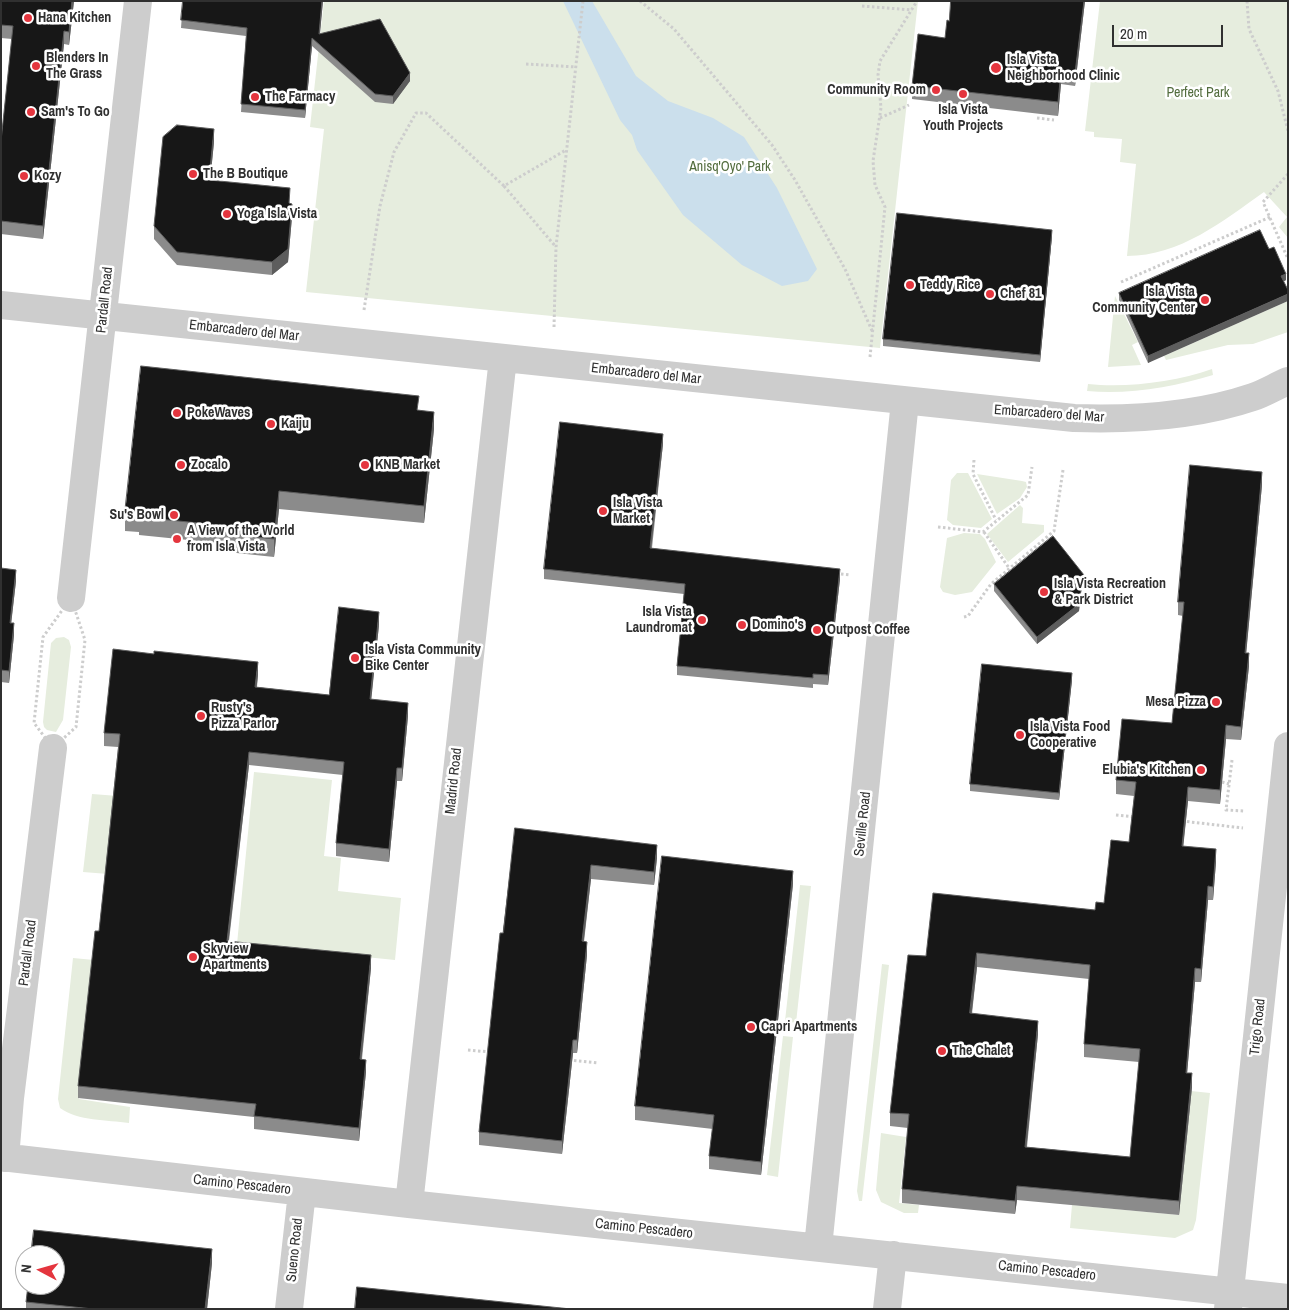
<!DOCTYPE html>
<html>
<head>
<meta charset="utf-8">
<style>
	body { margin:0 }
	#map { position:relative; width:1289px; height:1310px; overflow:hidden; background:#fff; font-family:"Archivo Narrow",sans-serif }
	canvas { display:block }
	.frame { position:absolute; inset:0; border:2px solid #303030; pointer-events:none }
	.north { position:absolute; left:15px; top:1245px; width:50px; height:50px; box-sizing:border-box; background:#fff; border:1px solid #acacac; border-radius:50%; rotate:276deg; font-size:14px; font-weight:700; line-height:20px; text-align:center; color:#303030 }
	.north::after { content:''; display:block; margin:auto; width:18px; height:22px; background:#e4353e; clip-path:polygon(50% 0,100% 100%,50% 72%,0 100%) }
	.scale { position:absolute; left:1112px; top:25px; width:111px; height:22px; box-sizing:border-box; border:2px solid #303030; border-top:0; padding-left:6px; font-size:15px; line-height:18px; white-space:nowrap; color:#303030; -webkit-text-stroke:4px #fff; paint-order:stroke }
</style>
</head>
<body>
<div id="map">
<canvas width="1289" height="1310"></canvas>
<div class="frame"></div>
<div class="north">N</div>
<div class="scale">20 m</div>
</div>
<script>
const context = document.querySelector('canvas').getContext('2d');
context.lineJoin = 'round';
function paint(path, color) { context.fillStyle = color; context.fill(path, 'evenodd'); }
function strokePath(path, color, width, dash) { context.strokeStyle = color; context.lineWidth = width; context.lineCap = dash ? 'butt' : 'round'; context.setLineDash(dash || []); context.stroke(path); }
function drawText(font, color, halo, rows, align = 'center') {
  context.font = font + ' "Archivo Narrow",sans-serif'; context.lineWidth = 5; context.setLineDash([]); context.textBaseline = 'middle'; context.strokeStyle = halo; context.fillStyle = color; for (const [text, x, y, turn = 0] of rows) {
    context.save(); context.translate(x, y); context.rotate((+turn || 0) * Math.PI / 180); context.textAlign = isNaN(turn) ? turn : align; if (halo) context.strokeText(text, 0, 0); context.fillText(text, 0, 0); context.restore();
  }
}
paint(new Path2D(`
	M324,1H918L880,348L306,292L324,129L310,127Z
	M1100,1H1288V238L1279,227L1287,217L1264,192C1223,221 1180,256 1127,256L1136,164L1120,162L1122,139L1094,137V132L1085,131Z
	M1115,296L1138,342L1132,345L1141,365L1108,367Z
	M1288,301V332L1253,344L1228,345L1166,360L1164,356Z
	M1212,369L1213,375C1174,387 1128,395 1087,391L1088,384C1127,388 1175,382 1212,369Z
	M957,473H968L992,519L981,528L953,525L947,520L951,480Z
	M977,474L1022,481L1026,482L1027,487L1020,498L997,514Z
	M1020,505L1023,508L1022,523L1044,525V532L1008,562L987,534Z
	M964,533L980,534L985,539L996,562L972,592L955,595L943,592L940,587L947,538Z
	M64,637L69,640L71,647L63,720L56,732L47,730L44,727L43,722L51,643L56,638Z
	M254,772L332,780L324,856L341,858L338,891L401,898L395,960L237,944Z
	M92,794L118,796L108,874L83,872Z
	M800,885L811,886L796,1023L785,1021Z
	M73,958L94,960L79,1099L130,1107L129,1123C107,1120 78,1121 60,1108L58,1099Z
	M882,964L889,965L862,1201H859L857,1191Z
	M783,1036L793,1037L778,1177L767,1175Z
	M1191,1091L1210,1093L1196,1220L1193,1230L1175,1238L1070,1228L1072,1205L1179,1215Z
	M881,1133L906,1137L899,1203L919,1205L918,1213H904L881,1202L876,1190Z`), '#e6edde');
paint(new Path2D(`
	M563,1H592L636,76L668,101L713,118L744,137L777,188L817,269L808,281L782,286L742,265L683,215L637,150L632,135L620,120Z`), '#cbdfec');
strokePath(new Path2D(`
	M640,1L674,29L772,145L795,180L845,269L873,333
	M1247,1L1249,29L1278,91L1288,131
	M862,6L912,10
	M526,64L576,67
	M880,118L909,105
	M1037,118L1054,120
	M1288,174L1263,202L1288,259
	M504,186L556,247
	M1121,282L1270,217
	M364,310L380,206L394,152L416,113H426L504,186L566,150
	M554,327L556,247L583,1
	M870,357L885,207L875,185L873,161L881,108L878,75L880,61L917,1
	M974,460L973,474L996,520
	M938,527L983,532L1028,495L1032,467
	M984,532L1009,568
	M841,574L850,575
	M71,598L85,640L76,727L53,748L34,723L43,637Z
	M964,617L968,616L991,584L1054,531L1063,470
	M1232,760L1226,810L1245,811
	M1222,782L1229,784
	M1116,815L1136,817
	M1182,821L1243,828
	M468,1050L490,1052
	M569,1060L598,1063`), '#cdcdcd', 3, [2.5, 2.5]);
strokePath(new Path2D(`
	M1,305L1074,418C1133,420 1197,416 1253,397C1265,393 1276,386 1288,381
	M71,598L138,1
	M1,1157L409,1204L1288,1298
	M5,1158L10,1098L53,748
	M409,1204L503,358
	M818,1247L905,401
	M289,1309L302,1192
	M887,1309L893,1255
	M1228,1309L1288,746`), '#cdcdcd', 28);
paint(new Path2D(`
	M1,1H74L69,45L64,44L43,239L1,234V141L12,39L1,38Z
	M183,1H323L320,34L410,81L393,104L375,102L312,46L305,118L241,112L246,36L181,28Z
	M1085,1L1075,86L1061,84L1058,116L912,99V86L945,38L949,21Z
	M214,142L210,180L292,217L288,262L272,275L177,265L154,239V226Z
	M1052,236L1040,362L883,346V339Z
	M1269,249L1286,280L1148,363L1119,300V293Z
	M419,410L434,429L424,523L279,509L274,557L218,551V543L139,535V532L125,531V513Z
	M663,444L652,548L840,579L828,685L813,684V688L677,675V666L684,594L544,579V569Z
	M1262,485L1246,653L1249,666L1241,740L1226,739L1220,804L1188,801L1183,846L1216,862L1213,900H1208L1201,982H1195L1187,1073L1192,1087L1179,1215L1017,1200L1015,1214L902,1203V1189L908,1128L890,1126V1113L926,956L1095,910L1104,903L1129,842L1134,796L1116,794V780L1172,723L1183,616L1178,615V602ZM977,967L1089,979L1084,1044V1057L1139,1062L1130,1157L1027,1147L1038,1034L972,1014Z
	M1,568L16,581L11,623L14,635L9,683L1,682Z
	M1084,581L1082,583L1079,611L1037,644L994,591V584Z
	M379,625L371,699L408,716L402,781H397L389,862L336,856V843L343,775L249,765L229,941L371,968L362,1059L366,1072L359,1141L254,1129V1117L78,1098V1086L99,931L118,747L104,746V733L258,675L257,687L329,695Z
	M1072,680L1059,800L970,791V784Z
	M515,828L657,858L654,885L591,879L584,942L587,955L577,1053H573L562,1154L479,1145V1132Z
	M793,884L761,1175L709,1169V1156L713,1129L635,1120V1106Z
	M212,1263L207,1309H26V1302Z`), '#8b8b8b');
paint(new Path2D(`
	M72,1H74L69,45V32Z
	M322,1H323L319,42V34Z
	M1084,1H1085L1075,86V73Z
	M64,31V44L43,239V226Z
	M312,38V46L305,118V110Z
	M1061,71V84L1058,116V102Z
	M410,73V81L393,104V96Z
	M214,129V142L209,193V180Z
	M292,204V217L288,262L272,275V262Z
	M1052,230V236L1040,362V355Z
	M1286,274V280L1281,283V276Z
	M1288,294V301L1148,363V356Z
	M434,412V429L424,523V506Z
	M663,434V444L650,558V548Z
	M1262,472V485L1245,666V653Z
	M279,491V509L274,557V539Z
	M840,569V579L828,685V675Z
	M16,570V581L10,634V623Z
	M1084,575V581L1082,583L1079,611L1037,644V637L1079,579Z
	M379,612V625L370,712V699Z
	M14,623V635L9,683V671Z
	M1249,653V666L1241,740V727Z
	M258,662V675L255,700V687Z
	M1072,673V680L1059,800V793Z
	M408,703V716L402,781V768Z
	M1226,725V739L1220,804V790Z
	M249,752V765L227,954V941Z
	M397,768V781L389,862V849Z
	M1188,787V801L1182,859V846Z
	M657,845V858L654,885V872Z
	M1216,849V862L1213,900V887Z
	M591,865V879L582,955V941Z
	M793,871V884L761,1175V1162Z
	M1208,886V900L1201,982V969Z
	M587,942V955L577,1053V1040Z
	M977,953V967L970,1027V1013Z
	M371,955V968L360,1072V1059Z
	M1195,968V982L1186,1086V1073Z
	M1038,1021V1034L1025,1161V1147Z
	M573,1040V1053L562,1154V1141Z
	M366,1060V1072L359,1141V1128Z
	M1192,1073V1087L1179,1215V1201Z
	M1017,1186V1200L1015,1214V1201Z
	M212,1249V1263L207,1309H205Z`), '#5d5d5d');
const building = new Path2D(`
	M1,1H72L69,32L64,31L43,226L1,221V141L13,26L1,25Z
	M183,1H322L319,34L380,19L410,73L393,96L375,94L312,38L305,110L241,104L247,28L181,20Z
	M951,1H1084L1075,73L1061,71L1058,102L912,86L918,34L945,38L947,20L949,21Z
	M177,125L214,129L209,180L290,188L289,203L292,204L288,249L272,262L177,252L154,226L163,137Z
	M897,213L1052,230L1040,355L883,339Z
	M1260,230L1269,249L1274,247L1286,274L1281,276L1288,290V294L1148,356L1119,293Z
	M141,366L419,396L417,410L434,412L424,506L279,491L274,539L218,533V525L139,517V514L125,513Z
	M560,422L663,434L650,548L840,569L828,675L813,674V678L677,666L685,584L544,569Z
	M1190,465L1262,472L1245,653H1249L1241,727L1226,725L1220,790L1188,787L1182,846L1216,849L1213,887L1208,886L1201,969L1195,968L1186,1073H1192L1179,1201L1017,1186L1015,1201L902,1189L909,1114L890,1113L908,955L926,956L933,893L1095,910L1096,902L1104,903L1111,840L1129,842L1136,782L1116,780L1122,719L1172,723L1184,602H1178ZM977,953L1090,965L1084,1044L1140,1049L1130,1157L1025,1147L1038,1021L970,1013Z
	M1053,536L1084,575L1079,579L1082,583L1079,604L1037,637L994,584Z
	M1,568L16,570L10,623H14L9,671L1,670Z
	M339,607L379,612L370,699L408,703L402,768H397L389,849L336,843L344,762L249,752L227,941L371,955L360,1059L366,1060L359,1128L254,1116L256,1104L78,1086L95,931H99L120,734L104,733L113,649L154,654V651L258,662L255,687L329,695Z
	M982,664L1072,673L1059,793L970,784Z
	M515,828L657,845L654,872L591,865L582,941L587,942L577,1040H573L562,1141L479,1132L500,933H503Z
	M662,856L793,871L761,1162L709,1156L714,1115L635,1106Z
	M34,1230L212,1249L205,1309H93L26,1302L28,1285H55V1255H31Z
	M357,1287L571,1309H355Z`);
paint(building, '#171717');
strokePath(building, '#5d5d5d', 1);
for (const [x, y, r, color] of [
	[28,18,5,"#e4353e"],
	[36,66,5,"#e4353e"],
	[996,68,6,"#e4353e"],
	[936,90,5,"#e4353e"],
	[963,94,5,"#e4353e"],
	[255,97,5,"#e4353e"],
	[31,112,5,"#e4353e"],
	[193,174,5,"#e4353e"],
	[24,176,5,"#e4353e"],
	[227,214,5,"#e4353e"],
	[910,285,5,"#e4353e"],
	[990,294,5,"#e4353e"],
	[1205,300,5,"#e4353e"],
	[177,413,5,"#e4353e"],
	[271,424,5,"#e4353e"],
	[181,465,5,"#e4353e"],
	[365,465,5,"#e4353e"],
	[603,511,5,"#e4353e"],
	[174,515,5,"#e4353e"],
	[177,539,5,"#e4353e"],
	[1044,592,5,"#e4353e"],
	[702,620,5,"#e4353e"],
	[742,625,5,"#e4353e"],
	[817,630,5,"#e4353e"],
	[355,658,5,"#e4353e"],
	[1216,702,5,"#e4353e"],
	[201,716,5,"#e4353e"],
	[1020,735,5,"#e4353e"],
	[1201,770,5,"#e4353e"],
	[193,957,5,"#e4353e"],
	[751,1027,5,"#e4353e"],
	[942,1051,5,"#e4353e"]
]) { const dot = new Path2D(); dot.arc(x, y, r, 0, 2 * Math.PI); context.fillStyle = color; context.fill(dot); strokePath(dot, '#fff', 2); }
drawText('bold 14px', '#303030', '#fff', [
	["Hana Kitchen",38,18],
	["Blenders In",46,58],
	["The Grass",46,74],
	["Isla Vista",1007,60],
	["Neighborhood Clinic",1007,76],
	["Community Room",926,90,"right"],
	["The Farmacy",265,97],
	["Isla Vista",963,110,"center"],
	["Youth Projects",963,126,"center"],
	["Sam's To Go",41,112],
	["The B Boutique",203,174],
	["Kozy",34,176],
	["Yoga Isla Vista",237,214],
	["Teddy Rice",920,285],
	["Isla Vista",1195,292,"right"],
	["Community Center",1195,308,"right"],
	["Chef 81",1000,294],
	["PokeWaves",187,413],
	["Kaiju",281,424],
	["Zocalo",191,465],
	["KNB Market",375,465],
	["Isla Vista",613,503],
	["Market",613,519],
	["Su's Bowl",164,515,"right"],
	["A View of the World",187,531],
	["from Isla Vista",187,547],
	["Isla Vista Recreation",1054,584],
	["& Park District",1054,600],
	["Isla Vista",692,612,"right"],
	["Laundromat",692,628,"right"],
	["Domino's",752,625],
	["Outpost Coffee",827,630],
	["Isla Vista Community",365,650],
	["Bike Center",365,666],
	["Mesa Pizza",1206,702,"right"],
	["Rusty's",211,708],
	["Pizza Parlor",211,724],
	["Isla Vista Food",1030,727],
	["Cooperative",1030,743],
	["Elubia's Kitchen",1191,770,"right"],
	["Skyview",203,949],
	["Apartments",203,965],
	["Capri Apartments",761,1027],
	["The Chalet",952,1051]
], 'left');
drawText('14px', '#526c3d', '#fff', [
	["Perfect Park",1198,93],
	["Anisq'Oyo' Park",730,167]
]);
drawText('14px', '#303030', '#fff', [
	["Pardall Road",105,300,-84],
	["Embarcadero del Mar",244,331,6],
	["Embarcadero del Mar",646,374,6],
	["Embarcadero del Mar",1049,414,4],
	["Madrid Road",454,781,-84],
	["Seville Road",863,824,-84],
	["Pardall Road",28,953,-83],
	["Trigo Road",1258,1027,-84],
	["Camino Pescadero",242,1185,6],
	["Camino Pescadero",644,1229,6],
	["Sueno Road",295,1250,-84],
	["Camino Pescadero",1047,1271,6]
]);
</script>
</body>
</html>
